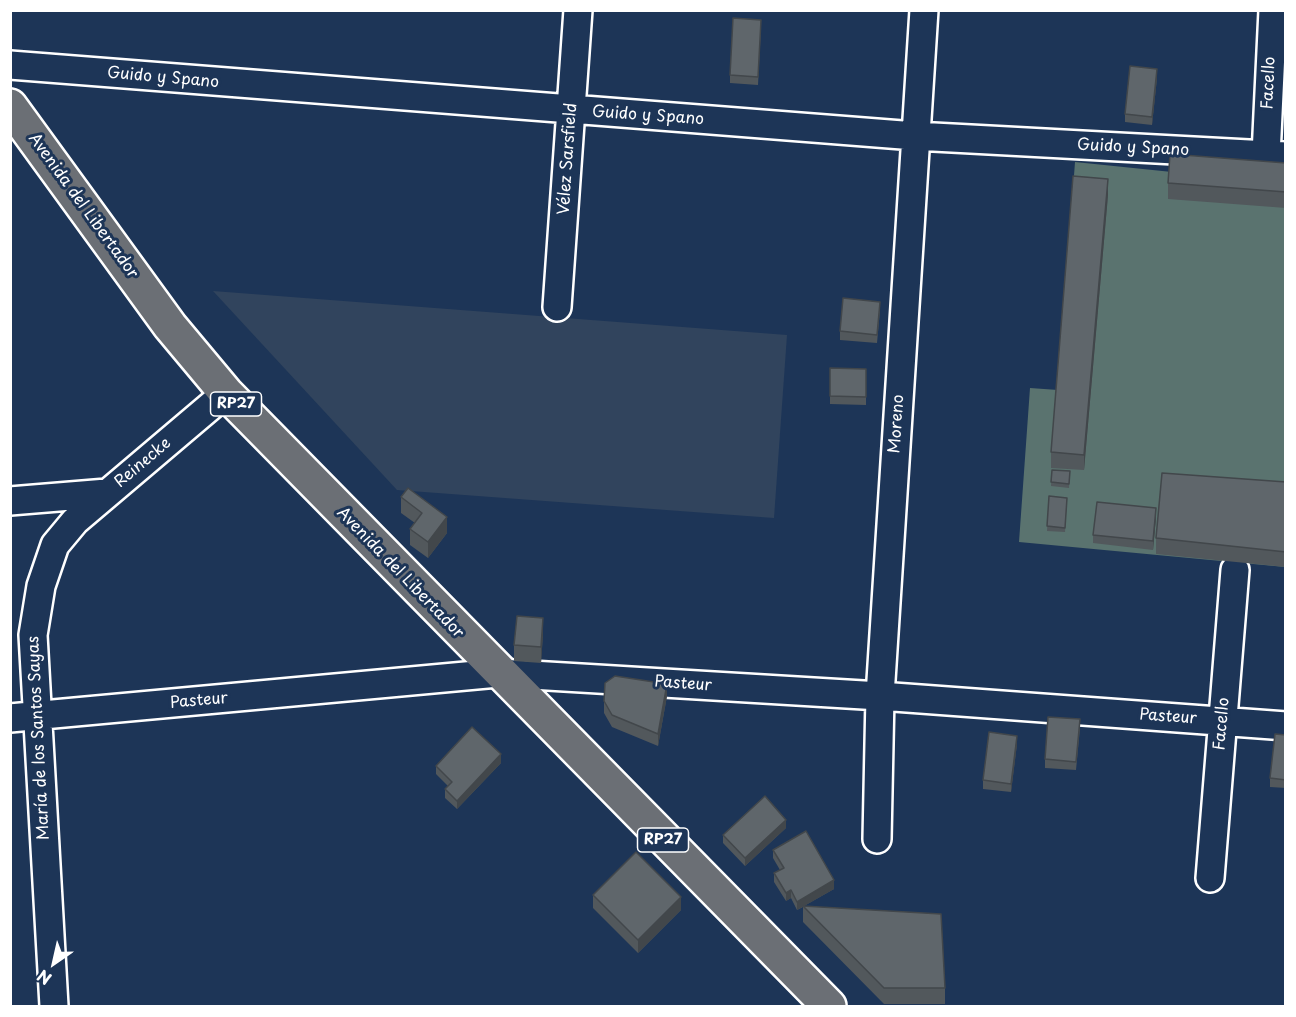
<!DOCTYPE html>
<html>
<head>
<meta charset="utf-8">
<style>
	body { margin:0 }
	#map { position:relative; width:1296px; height:1017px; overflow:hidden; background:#1d3557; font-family:"Playpen Sans",sans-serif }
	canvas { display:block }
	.frame { position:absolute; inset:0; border:12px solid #fff; pointer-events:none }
	.north { position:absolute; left:24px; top:933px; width:60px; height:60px; -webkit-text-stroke:4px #1d3557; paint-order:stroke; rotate:214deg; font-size:16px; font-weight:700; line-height:24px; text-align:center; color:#fff }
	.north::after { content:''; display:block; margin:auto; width:21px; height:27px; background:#fff; clip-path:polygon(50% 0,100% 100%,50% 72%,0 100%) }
</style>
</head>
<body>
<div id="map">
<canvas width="1296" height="1017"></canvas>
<div class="frame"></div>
<div class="north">N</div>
</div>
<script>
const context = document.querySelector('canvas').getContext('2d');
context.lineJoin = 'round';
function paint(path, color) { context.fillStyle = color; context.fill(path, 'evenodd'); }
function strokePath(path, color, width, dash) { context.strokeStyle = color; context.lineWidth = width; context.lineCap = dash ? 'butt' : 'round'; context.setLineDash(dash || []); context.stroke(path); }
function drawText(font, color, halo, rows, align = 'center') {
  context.font = font + ' "Playpen Sans",sans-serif'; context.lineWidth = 6; context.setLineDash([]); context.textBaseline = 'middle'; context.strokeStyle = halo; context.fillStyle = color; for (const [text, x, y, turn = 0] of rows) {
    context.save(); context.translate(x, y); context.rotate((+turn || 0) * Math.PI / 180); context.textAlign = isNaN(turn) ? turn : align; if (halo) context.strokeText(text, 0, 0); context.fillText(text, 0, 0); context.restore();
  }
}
paint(new Path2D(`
	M213,291L787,335L774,518L397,490Z`), '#31445d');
paint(new Path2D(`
	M1075,162L1172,172L1285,179V567L1019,542L1030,388L1058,390Z`), '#5a736f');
const street = new Path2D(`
	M10,65L915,136L1286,156
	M1266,155L1273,10
	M557,307L578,10
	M10,501L107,493
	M10,718L498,673L880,696L1286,726
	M877,839L880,696L924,10
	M1210,878L1235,570
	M54,1006L33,635L41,586L55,545L75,521L226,393`);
const primary = new Path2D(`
	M10,106L170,326L226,393L829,1006`);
strokePath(street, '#fff', 32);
strokePath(primary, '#fff', 38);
strokePath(street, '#1d3557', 27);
strokePath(primary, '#6b6f75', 33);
paint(new Path2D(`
	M761,28L758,85L730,83V75Z
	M1157,78L1152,125L1125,122V114Z
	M1286,163V208L1168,199V183Z
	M1108,195L1084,470L1051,468V452Z
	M880,310L877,343L840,340V331Z
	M830,368L866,369V405L830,404Z
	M1052,470L1070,471L1069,488L1051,486Z
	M1286,482V567L1156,554V538Z
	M408,488L447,533L428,558L410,545V529L415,523L401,513V497Z
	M1049,496L1067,498L1065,532L1047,531Z
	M1156,517L1153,550L1093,543V535Z
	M543,634L541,663L514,661V645Z
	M667,696L658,746L612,727L604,713V701Z
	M1080,728L1076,770L1045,768V759Z
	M1286,735V788L1270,787V778Z
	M1017,744L1011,792L983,789V780Z
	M501,763L457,809L445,798V789L448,786L436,774V766Z
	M786,828L745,866L723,843V835Z
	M773,850L834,889L804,906L945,988V1004H884L803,922V907L797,910L791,898L786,901L774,882V873L780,870L773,858Z
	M593,895L681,910L638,953L593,908Z`), '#52585c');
paint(new Path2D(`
	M1157,69V78L1152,125V117Z
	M1108,179V195L1084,470V455Z
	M1156,508V517L1153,550V541Z
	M447,517V533L428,558V542Z
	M543,618V634L541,663V647Z
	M667,684V696L658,746V734Z
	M1017,736V744L1011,792V784Z
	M501,754V763L457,809V801Z
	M786,820V828L745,866V858Z
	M834,880V889L797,910V902Z
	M791,890V898L786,901V893Z
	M681,897V910L638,953V940Z`), '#42474b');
const building = new Path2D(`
	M733,18L761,20L758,77L730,75Z
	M1130,66L1157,69L1152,117L1125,114Z
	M1170,154L1286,163V192L1168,183Z
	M1073,176L1108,179L1084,455L1051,452Z
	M843,298L880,302L877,335L840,331Z
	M830,368L866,369V397L830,396Z
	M1052,470L1070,471L1069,484L1051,482Z
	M1162,473L1286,482V552L1156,538Z
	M408,488L447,517L428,542L410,529L422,513L401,497Z
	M1049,496L1067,498L1065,528L1047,526Z
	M1097,502L1156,508L1153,541L1093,535Z
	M517,616L543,618L541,647L514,645Z
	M615,676L667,684L658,734L612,715L604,701L605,683Z
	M1048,717L1080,719L1076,762L1045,759Z
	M472,727L501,754L457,801L445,789L452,782L436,766Z
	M989,732L1017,736L1011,784L983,780Z
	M1275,734L1286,735V780L1270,778Z
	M765,796L786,820L745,858L723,835Z
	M806,831L834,880L797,902L791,890L786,893L774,873L784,868L773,850Z
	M636,852L681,897L638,940L593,895Z
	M803,906L941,914L945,988H884Z`);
paint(building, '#5f666b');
strokePath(building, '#42474b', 1.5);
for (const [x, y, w] of [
	[236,404,51],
	[663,840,51]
]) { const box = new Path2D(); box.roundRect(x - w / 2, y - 12, w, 24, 4.5); context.fillStyle = '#1d3557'; context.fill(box); strokePath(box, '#fff', 1.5); }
drawText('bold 15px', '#fff', null, [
	["RP27",236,404],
	["RP27",663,840]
]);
drawText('16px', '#fff', '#1d3557', [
	["Guido y Spano",163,78,5],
	["Facello",1269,83,-87],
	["Guido y Spano",648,116,4],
	["Guido y Spano",1133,148,3],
	["Vélez Sarsfield",568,159,-86],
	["Avenida del Libertador",83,206,54],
	["Moreno",897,424,-86],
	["Reinecke",143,463,-40],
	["Avenida del Libertador",400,573,46],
	["Pasteur",683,684,4],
	["Pasteur",199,701,-5],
	["Pasteur",1168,717,4],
	["Facello",1222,724,-85],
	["María de los Santos Sayas",39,738,-93]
]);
</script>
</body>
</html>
